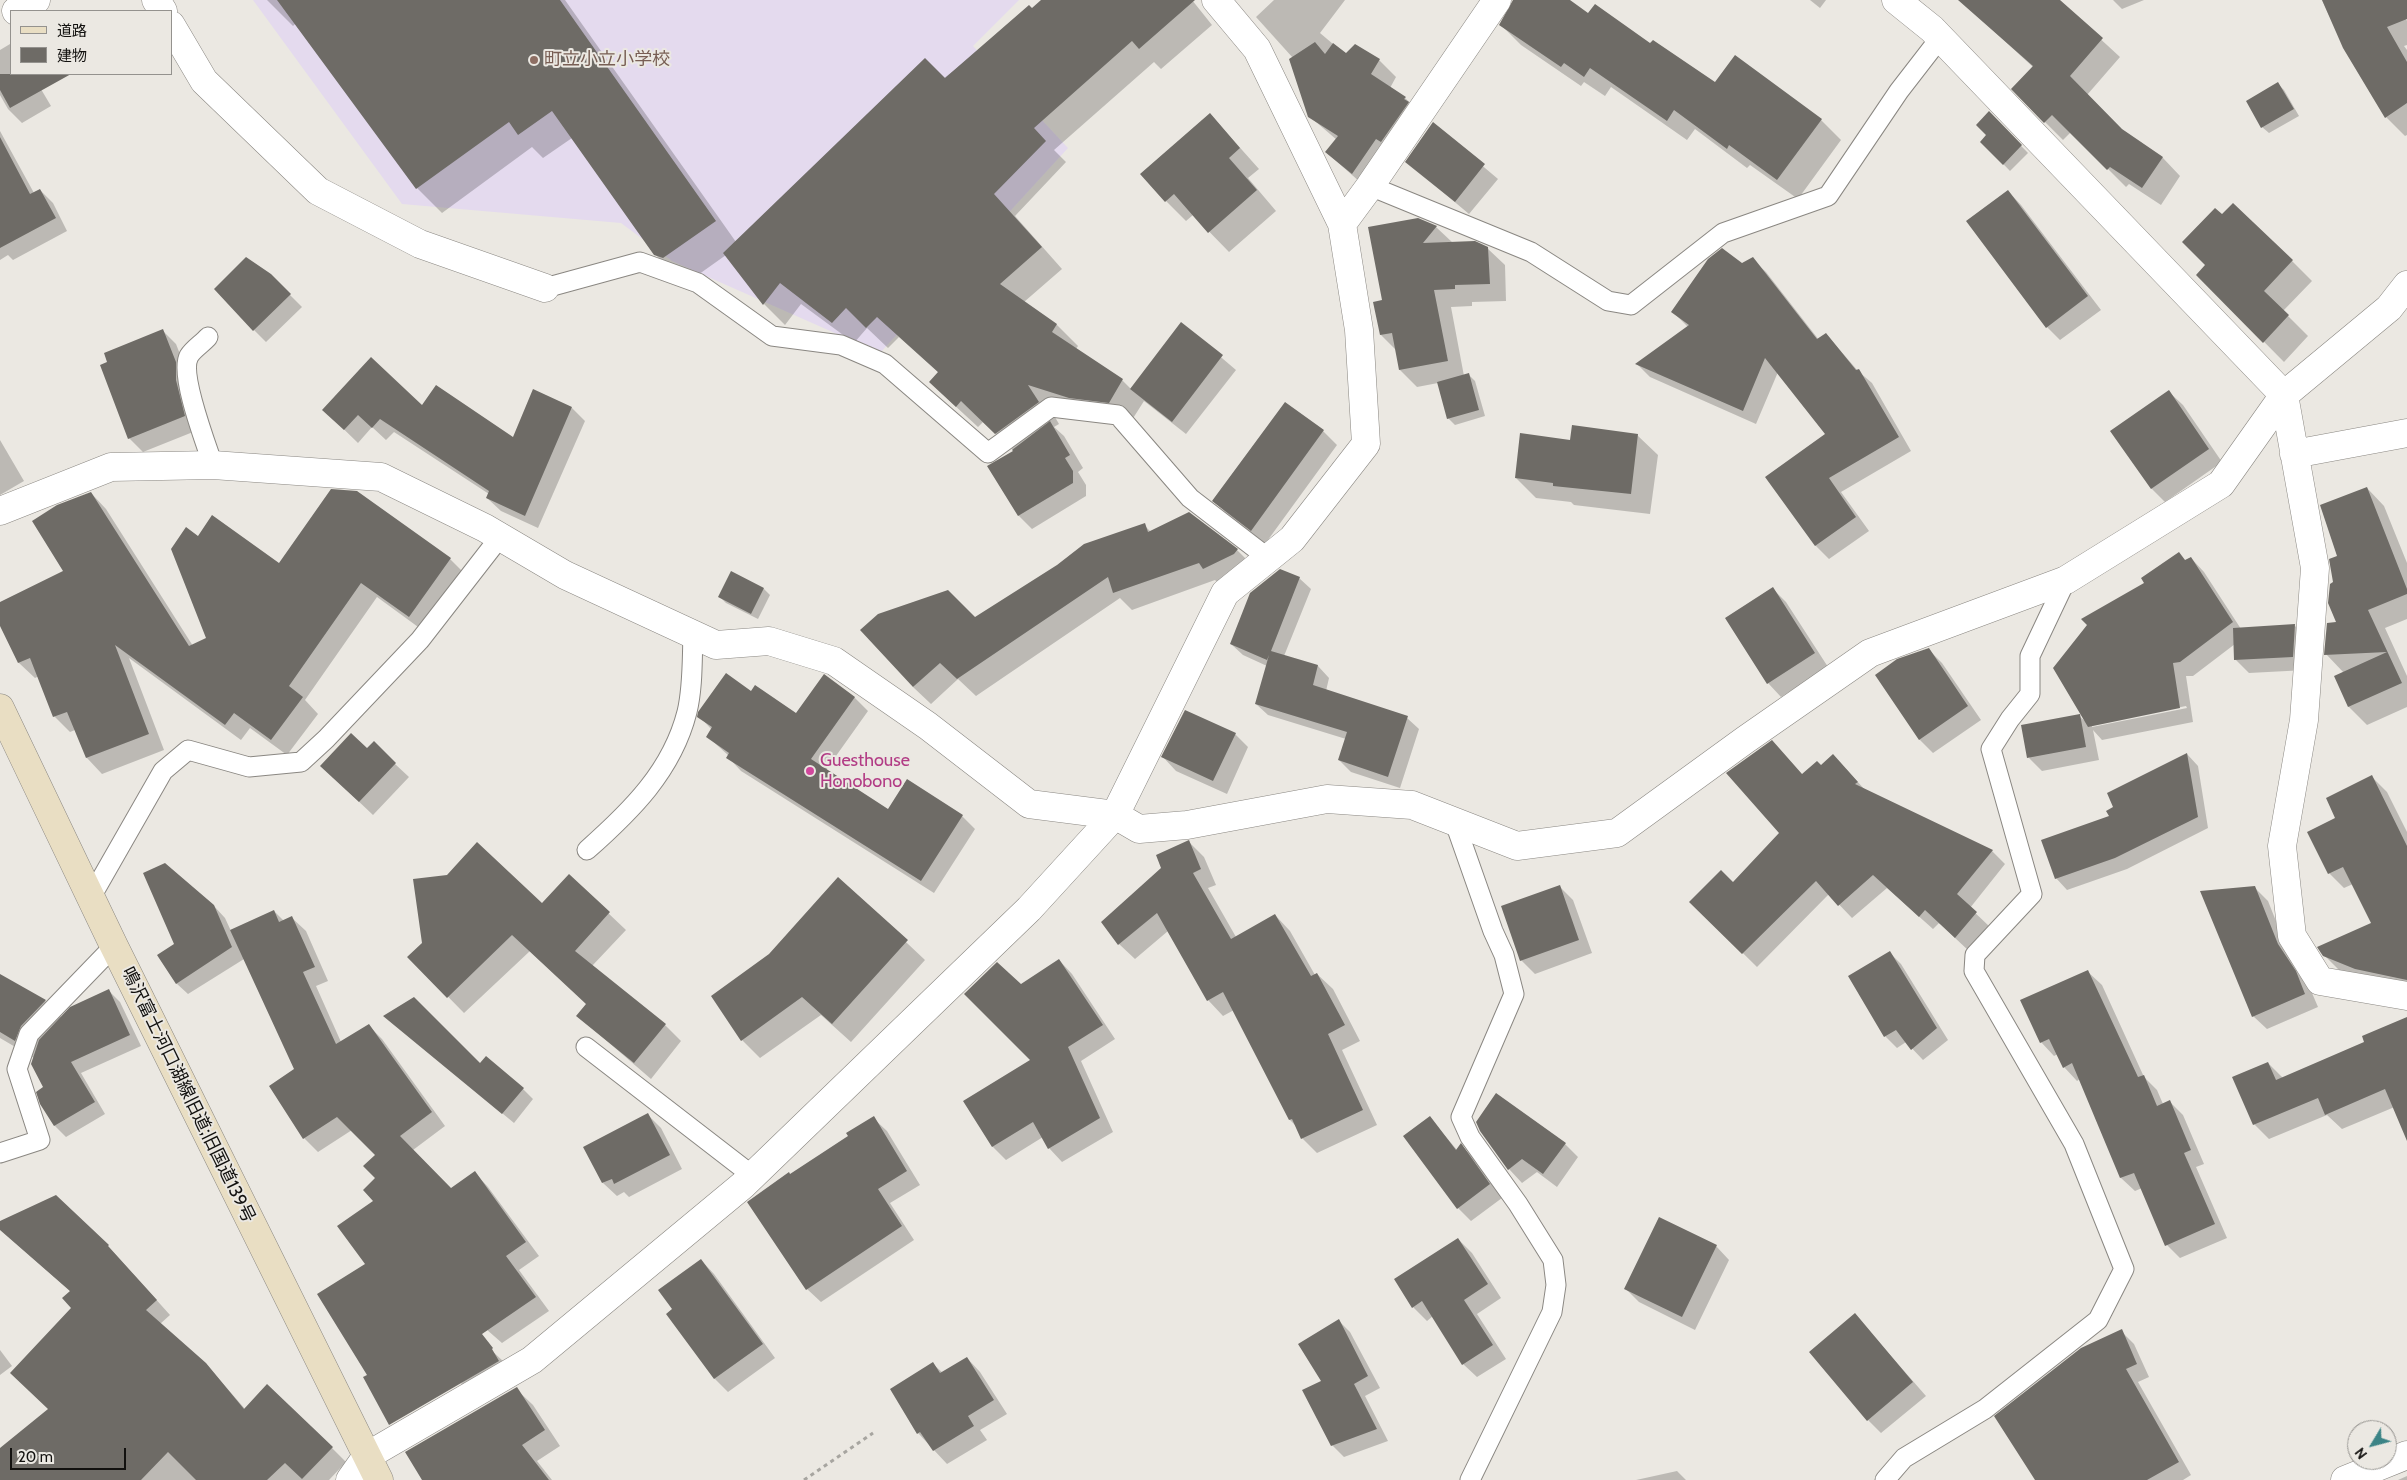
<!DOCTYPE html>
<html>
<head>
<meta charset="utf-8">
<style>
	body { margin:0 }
	#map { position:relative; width:2407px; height:1480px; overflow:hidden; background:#ebe8e2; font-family:Cabin,"Noto Sans JP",sans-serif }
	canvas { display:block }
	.legend { position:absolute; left:10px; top:10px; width:162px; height:65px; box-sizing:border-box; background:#ebe8e2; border:1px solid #94928e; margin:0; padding:6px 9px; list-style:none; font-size:15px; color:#12110f }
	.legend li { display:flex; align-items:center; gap:10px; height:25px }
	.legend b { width:25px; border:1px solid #94928e }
	.north { position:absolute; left:2347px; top:1420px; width:50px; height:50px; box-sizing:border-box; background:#ebe8e2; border:1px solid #94928e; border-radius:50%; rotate:233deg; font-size:14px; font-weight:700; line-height:20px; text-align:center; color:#12110f }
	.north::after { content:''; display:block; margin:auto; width:18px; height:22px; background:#3c8486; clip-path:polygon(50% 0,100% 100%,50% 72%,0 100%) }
	.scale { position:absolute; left:10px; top:1448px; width:116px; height:22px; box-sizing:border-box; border:2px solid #12110f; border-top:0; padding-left:6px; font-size:15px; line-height:18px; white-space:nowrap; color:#12110f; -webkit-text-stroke:4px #ebe8e2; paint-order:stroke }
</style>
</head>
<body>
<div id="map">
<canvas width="2407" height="1480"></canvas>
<ul class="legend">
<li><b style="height:6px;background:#e9dec3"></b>道路</li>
<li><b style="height:14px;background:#6e6b66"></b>建物</li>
</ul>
<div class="north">N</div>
<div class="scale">20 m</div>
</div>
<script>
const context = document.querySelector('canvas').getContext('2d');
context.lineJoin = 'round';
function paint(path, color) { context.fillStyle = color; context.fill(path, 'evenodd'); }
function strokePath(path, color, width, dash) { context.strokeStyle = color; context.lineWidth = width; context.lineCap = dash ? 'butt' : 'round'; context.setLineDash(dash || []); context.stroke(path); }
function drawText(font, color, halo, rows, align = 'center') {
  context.font = font + ' Cabin,"Noto Sans JP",sans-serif'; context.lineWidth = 4; context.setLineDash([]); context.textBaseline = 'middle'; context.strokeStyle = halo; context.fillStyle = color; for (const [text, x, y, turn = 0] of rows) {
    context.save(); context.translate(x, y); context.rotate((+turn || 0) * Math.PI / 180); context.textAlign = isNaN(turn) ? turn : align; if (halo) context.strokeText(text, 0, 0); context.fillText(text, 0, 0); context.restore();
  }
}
paint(new Path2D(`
	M253,0H1019L973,46L1068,148L880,353L672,261L621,223L402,204Z`), '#e4daee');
paint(new Path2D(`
	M267,0H565L736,242L1032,9L1098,0H1192L1212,25L1161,69L1154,62L1054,150L1066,162L1015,216L1062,269L1024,302L1057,325L1078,346L1076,349L1122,380L1131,389L1182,324L1236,370L1186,434L1144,401L1130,423L1048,405L1059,424L1054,427L1064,436L1083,468L1078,472L1086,485V496L1032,529L1019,516L989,467L1014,451L983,422L978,427L952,403L931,382L939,373L899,337L888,348L867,328L854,343L801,304L785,325L764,304L726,255L688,282L679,279L655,254L572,138L543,158L532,147L442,213L417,188L296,23L293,26Z
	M1274,0H1345L1320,33L1346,55L1356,45L1379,60L1396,77L1390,88L1405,98L1422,114L1369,190L1326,152L1337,140L1309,116L1293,58L1256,17Z
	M1516,0H1568L1589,15L1650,45L1716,84L1821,120L1841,140L1798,199L1750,165L1747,168L1695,129L1687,140L1611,87L1605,96L1584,82L1581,86L1521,45L1501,25Z
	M1810,0H1826L1820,8Z
	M1960,0H2058L2120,57L2087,95L2121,130L2163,158L2180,176L2161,205L2129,184L2126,187L2071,132L2063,140L2045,122L2013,89L2033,67Z
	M2113,0H2144L2122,9Z
	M2322,0H2398L2407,21V45L2404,46L2407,50V135L2405,136L2386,117L2344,48Z
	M10,44L11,74H32L51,106L22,123L8,109L0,95V50Z
	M2278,84L2284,90L2299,116L2269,133L2262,127Z
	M1989,113L2028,153L2010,171L1982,142L1987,135Z
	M1210,114L1259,169L1248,178L1276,211L1229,252L1193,215L1186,221L1166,201Z
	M1433,124L1498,179L1469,214L1407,162Z
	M0,131L34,193L40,190L53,203L67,231L13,260L8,255L0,260Z
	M2008,191L2021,205L2101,310L2060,340L2047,327Z
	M2222,216L2292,261L2312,281L2283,311L2308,336L2284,362L2198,275L2207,265Z
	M1436,227L1453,243L1487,248L1505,265L1506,301L1472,302V306L1451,307L1464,376L1469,375L1475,381L1485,416L1455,425L1448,418L1438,383L1417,387L1400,370L1396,350L1381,335L1383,301L1369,228Z
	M1752,259L1766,272L1819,340L1826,334L1858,371L1872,383L1911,451L1841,492L1869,531L1829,559L1816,546L1767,477L1827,434L1778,372L1756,424L1650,377L1637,364L1688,327L1672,311Z
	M270,275L302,307L266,342L254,330Z
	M163,331L176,344L189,377L198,430L143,452L129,438Z
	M2169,392L2183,405L2222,462L2165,502L2152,489L2112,431Z
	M1285,403L1323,431L1337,445L1265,544L1227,514L1213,500Z
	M422,407L513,438L572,408L585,421L538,528L501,511L487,498L489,494L394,432L386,440L372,427L358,443L324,410Z
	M1637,435L1658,455L1650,514L1574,505L1571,502L1536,498L1516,478Z
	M0,440L24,481L0,495Z
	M2367,488L2384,506L2407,563V619L2385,628L2407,676V707L2367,725L2349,707L2336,677L2344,673L2326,654L2337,623L2335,583L2338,556Z
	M356,492L450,559L466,575L425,632L377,597L305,700L318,714L287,755L250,728L241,740L129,658L164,750L102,774L87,758L75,730L70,732L54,716L39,676L35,678L19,663L0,623V603L65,571L91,493L106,509L193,646L208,638L198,537L279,565Z
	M1189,513L1237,550L1255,568L1221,586L1215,580L1132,610L1120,598L976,696L958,679L931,704L913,687L975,619L1144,525L1151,532Z
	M2191,558L2204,572L2241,629L2295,626L2308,639L2306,670L2249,673L2235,659V644L2193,676H2186L2193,722L2102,740L2093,730L2099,760L2042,771L2029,758L2079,716L2085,721L2186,561ZM2186,706L2187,708L2092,727V725Z
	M1299,578L1311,589L1284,656L1318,666L1329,678L1326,691L1407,718L1419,729L1400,788L1351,772L1339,760L1346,739L1268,715L1256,704L1267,666L1243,655L1231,644Z
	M764,589L770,595L758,619L726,603L719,596Z
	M1773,589L1786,602L1828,667L1781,697L1768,683Z
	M1928,649L1942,663L1981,720L1933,753L1920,740L1877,675Z
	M751,692L796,715L854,697L868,711L826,770L888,811L962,816L975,829L934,893L741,771L728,757L729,756L707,736L712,730L699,716Z
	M1235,734L1248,747L1227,794L1176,771L1163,757Z
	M368,750L395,764L409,777L373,815L335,779Z
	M2187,754L2198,766L2208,828L2127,869L2067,890L2056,878L2111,817Z
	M1821,767L1846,769L1866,791L1992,851L2005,864L1970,908L1990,927L1969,951L1939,923L1933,929L1887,888L1852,918L1829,894L1757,967L1691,902L1733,883L1781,833L1803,775Z
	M2372,777L2387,792L2407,832V992L2340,971L2324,955L2373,923L2353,884L2344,888L2329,873L2337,819Z
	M1189,842L1204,857L1216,885L1208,888L1236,937L1275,915L1290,931L1315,975L1317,974L1333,989L1360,1041L1342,1050L1377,1125L1317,1153L1302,1138L1296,1126L1290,1120L1234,1010L1223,1016L1208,1000L1168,931L1135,959L1119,944L1163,868Z
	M569,876L626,930L592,966L665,1025L681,1041L651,1079L578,1016L587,1004L530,951L464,1013L409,957L542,905Z
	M839,879L925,960L851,1042L821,1015L760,1058L742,1040L770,955Z
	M1560,887L1573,900L1592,953L1535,974L1521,960Z
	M2254,887L2268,901L2291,959L2309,986L2318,1007L2267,1029L2253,1016Z
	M213,905L225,918L231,931L274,911L284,921L292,918L306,931L328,981L316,986L341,1042L369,1026L382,1039L445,1126L413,1150L451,1190L475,1173L488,1187L539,1256L519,1270L549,1311L502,1343L478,1322L367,1264L375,1202L376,1155L352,1130L318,1152L304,1138L270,1086L296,1070L244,959L188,994L176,983V945Z
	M1890,953L1901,964L1948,1040L1923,1060L1906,1042L1897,1048L1885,1036L1850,977Z
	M1059,960L1072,974L1115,1039L1081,1061L1113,1132L1062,1162L1049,1148L1043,1137L1006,1160L993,1147L965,1101L1032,1061L1021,985Z
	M2088,972L2102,985L2144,1077L2157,1090L2163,1104L2170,1102L2183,1115L2204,1164L2196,1167L2227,1238L2180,1258L2167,1245L2142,1188L2135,1191L2121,1178L2080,1079L2077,1081L2064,1067L2058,1054L2054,1056L2041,1042Z
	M0,975L45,1001L62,1018L109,991L120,1002L141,1046L81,1073L105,1114L66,1137L55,1126L41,1103L45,1088L34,1058L0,1038Z
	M385,1016L480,1065L523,1089L533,1099L514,1123Z
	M2407,1018V1112L2397,1106L2342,1129L2327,1115L2269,1139L2254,1124L2268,1063L2283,1078L2366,1042Z
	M648,1115L661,1128L682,1169L629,1197L624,1192L617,1196L603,1183Z
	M873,1118L887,1131L920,1185L890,1203L914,1240L821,1302L807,1289L791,1175L850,1137Z
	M1430,1118L1457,1150L1461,1145L1474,1158L1502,1198L1471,1221L1458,1208Z
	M1481,1131L1565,1144L1578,1157L1557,1187L1537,1172L1522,1183L1509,1169Z
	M0,1223L108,1246L170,1315L160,1324L206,1364L245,1409L332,1448L346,1462L329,1480H0V1449L49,1410L72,1308L71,1292L10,1238L0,1229Z
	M1458,1239L1472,1253L1501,1298L1477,1314L1506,1359L1477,1377L1463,1364L1433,1316L1427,1321L1413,1307Z
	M1716,1246L1729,1260L1695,1330L1639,1302L1626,1289Z
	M701,1260L714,1274L775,1358L728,1392L715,1379L667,1314L674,1309Z
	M1855,1315L1926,1396L1881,1433L1868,1420Z
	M1338,1320L1350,1332L1380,1388L1365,1396L1388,1441L1344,1457L1332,1445L1323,1381Z
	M2121,1331L2134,1344L2149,1377L2138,1382L2191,1475L2183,1480H2037Z
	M490,1349L504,1362L474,1397L461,1384Z
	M0,1350L12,1366L0,1375Z
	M967,1358L980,1372L1007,1414L980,1430L987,1440L947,1464L918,1433L933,1364L943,1373Z
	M516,1389L533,1405L560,1446L537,1461L552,1480H423Z
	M1677,1471L1686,1480H1636Z
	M2407,1476V1480H2398Z`), '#0003');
paint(new Path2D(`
	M277,0H560L716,221L663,258L654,255L552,111L518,135L509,122L416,189Z
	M1041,0H1195L1139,49L1132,41L1034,128L1046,141L994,194L1042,247L1000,284L1057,324L1052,332L1123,379L1109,403L1069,398L1028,385L1039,402L995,434L961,401L956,407L929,382L938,372L877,317L866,328L846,308L832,323L780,283L763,305L723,253L925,58L945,78L1029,5L1032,8Z
	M1513,0H1570L1588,13L1595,4L1650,43L1653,40L1715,82L1735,55L1822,119L1777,180L1729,145L1727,149L1674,110L1667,121L1590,68L1584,77L1564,63L1561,67L1499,25Z
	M1958,0H2060L2103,38L2070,76L2122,129L2163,157L2142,188L2110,167L2107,170L2052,115L2044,123L2011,89L2033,66Z
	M2322,0H2407V19L2387,27L2407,62V103L2385,118L2343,48Z
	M1315,42L1325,54L1333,43L1346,53L1355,44L1380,59L1371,74L1406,97L1404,99L1409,102L1381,142L1376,139L1352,174L1325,152L1338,136L1308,117L1289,59Z
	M0,74H71L10,108L0,90Z
	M2278,82L2294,109L2261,128L2246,101Z
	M1989,111L2022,145L2003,165L1980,142L1986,135L1976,125Z
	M1210,113L1240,148L1229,158L1257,190L1208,233L1174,194L1165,202L1140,174Z
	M1433,122L1485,164L1455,202L1405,162Z
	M0,137L30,194L40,189L56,218L0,248Z
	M2008,190L2088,296L2046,328L1966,221Z
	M2233,203L2293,260L2264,291L2289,315L2263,343L2196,275L2205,265L2182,242L2215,208L2222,214Z
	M1418,218L1437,226L1423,243L1475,241L1488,247L1490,284L1455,285V289L1434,290L1448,361L1399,370L1392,333L1380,335L1373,302L1382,300L1368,227Z
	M1722,248L1742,263L1753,257L1817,339L1826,333L1856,370L1859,369L1899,437L1829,478L1856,517L1815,546L1765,477L1825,434L1765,358L1743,411L1635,364L1689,325L1671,312L1708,259Z
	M246,257L271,274L291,294L253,331L214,289Z
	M1181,322L1223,355L1172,422L1130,389Z
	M163,329L176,362V380L185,416L128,439L100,365L107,362L104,353Z
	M371,357L422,405L436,385L513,437L533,389L572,407L525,516L486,498L489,491L380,419L372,428L358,415L344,430L322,410Z
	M1469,373L1479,410L1447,419L1437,382Z
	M2169,390L2209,449L2151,489L2110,431Z
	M1285,402L1324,430L1251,531L1212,501Z
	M1050,421L1070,455L1065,458L1073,471V483L1018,516L987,466L1013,451L1012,450Z
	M1572,425L1638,434L1631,494L1553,486V483L1515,478L1520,433L1570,440Z
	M2367,487L2407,589V594L2368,610L2402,683L2348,707L2334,676L2387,652L2324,655L2327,623L2336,622L2328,603L2330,584L2333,582L2329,559L2337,556L2320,505Z
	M331,489L357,491L451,558L409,617L361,583L289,686L303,697L271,740L234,713L225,725L115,645L149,734L86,758L67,712L53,717L30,658L18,663L0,626V602L63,571L32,521L57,505L91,492L189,646L206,638L171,549L186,527L198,536L212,515L279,563Z
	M1189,512L1238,549L1234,554L1203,569L1199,563L1113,593L1108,577L957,679L940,663L913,687L860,630L878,614L948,590L975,617L1057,565L1084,544L1145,523L1148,532Z
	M2179,552L2185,560L2191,557L2233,622L2180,662L2173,663L2180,708L2088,727L2053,668L2087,625L2081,619L2144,583L2141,578Z
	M1280,569L1300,577L1271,651L1318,665L1313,685L1408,716L1388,777L1338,760L1347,732L1255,704L1269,655L1267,660L1230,644L1250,593Z
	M731,571L764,588L751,614L718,597Z
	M1773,587L1815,653L1767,684L1725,618Z
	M2295,624L2293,657L2234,660L2233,628Z
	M1929,648L1968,706L1919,740L1875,675L1897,659Z
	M726,673L751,691L755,685L796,713L824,674L855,697L811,759L888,809L907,779L963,815L921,881L726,758L729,753L706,737L712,727L697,717L698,712Z
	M1185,710L1236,733L1213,781L1161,757Z
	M2080,714L2086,747L2027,758L2021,725Z
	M351,733L367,748L374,741L396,763L359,802L320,766Z
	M1772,740L1802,774L1817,761L1821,765L1833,754L1858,782L1855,784L1993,850L1957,894L1977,912L1955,938L1925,910L1919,917L1873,875L1838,906L1816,881L1742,954L1689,902L1721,870L1733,882L1779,833L1726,773Z
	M2187,753L2198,817L2115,858L2055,879L2041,840L2109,816L2106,811L2113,807L2107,793Z
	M2372,775L2407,846V980L2355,969L2323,956L2317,947L2371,923L2343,867L2328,874L2307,832L2335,818L2326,798Z
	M1189,840L1201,869L1193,873L1231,939L1275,914L1311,976L1317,973L1345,1025L1328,1034L1363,1110L1301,1139L1292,1119L1289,1120L1223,992L1207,1001L1157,913L1118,945L1101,922L1161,868L1156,855Z
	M477,842L542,903L569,874L610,912L575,951L666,1024L634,1063L576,1016L586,1004L512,935L447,998L407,957L422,943L413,879L447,875Z
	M165,863L214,905L232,947L176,984L157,955L174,944L143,873Z
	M838,877L908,940L832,1024L802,997L741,1041L711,996L769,954Z
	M1560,885L1579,940L1520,961L1501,906Z
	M2255,886L2278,944L2296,971L2305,994L2252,1017L2200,891Z
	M274,910L279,922L292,916L315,967L303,972L336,1044L369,1024L432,1112L400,1136L451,1188L475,1171L526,1242L506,1256L536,1297L482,1334L493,1348L492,1349L499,1361L389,1425L363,1377L367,1375L317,1294L365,1264L337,1226L373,1201L363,1190L375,1178L363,1166L375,1155L337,1117L303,1139L269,1086L294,1069L230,930Z
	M1890,951L1937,1028L1911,1050L1896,1030L1884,1037L1848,976Z
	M1059,959L1103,1025L1068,1047L1100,1118L1048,1149L1033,1122L992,1147L963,1101L1030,1060L964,994L997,962L1021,984Z
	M2088,970L2138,1077L2144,1075L2157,1106L2170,1100L2191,1150L2184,1153L2215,1224L2165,1246L2134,1173L2120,1178L2072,1063L2063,1068L2049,1039L2040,1043L2020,1000Z
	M0,974L46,1000L21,1026L15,1041L0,1032Z
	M109,989L130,1035L71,1062L95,1102L54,1126L40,1104L36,1092L43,1087L31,1064L39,1040L70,1007Z
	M414,997L480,1063L486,1056L524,1088L502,1114L383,1016Z
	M2407,1017V1141L2385,1089L2325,1115L2318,1098L2253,1125L2232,1077L2268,1062L2276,1080L2364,1042L2362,1036Z
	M1496,1093L1566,1143L1543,1174L1522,1159L1508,1170L1480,1131L1476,1122Z
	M648,1113L670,1155L614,1184L612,1179L602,1183L583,1147Z
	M874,1116L907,1171L878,1189L902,1226L806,1290L747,1202L789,1172L790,1174L848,1136L846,1133Z
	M1430,1116L1456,1150L1461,1143L1490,1184L1457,1209L1403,1136Z
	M56,1195L109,1245L108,1246L157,1300L146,1310L206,1363L244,1409L267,1384L333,1447L302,1479L285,1463L267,1480H196L168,1452L141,1480H0V1448L48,1409L10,1373L71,1308L62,1298L70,1291L0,1230V1221Z
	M1659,1217L1717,1245L1682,1317L1624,1289Z
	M1458,1238L1488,1284L1464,1300L1493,1345L1462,1365L1422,1301L1412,1308L1394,1279Z
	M701,1259L763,1344L714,1379L666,1314L672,1309L658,1290Z
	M1855,1313L1913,1382L1867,1421L1809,1352Z
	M1339,1319L1368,1376L1354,1384L1377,1429L1331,1446L1302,1390L1321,1381L1298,1344Z
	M2122,1329L2137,1364L2126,1369L2179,1462L2147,1480H2035L1994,1416L2081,1348Z
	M967,1357L994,1400L968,1416L974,1426L933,1451L920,1432L917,1434L890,1389L933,1362L940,1373Z
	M517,1387L545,1430L522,1445L549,1480H422L405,1452Z`), '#6e6b66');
const lane = new Path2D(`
	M1370,186L1531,252L1608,301L1631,305L1723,233L1828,196L1899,91L1940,38
	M545,288L640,262L698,283L772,336L841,345L885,364L988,453L1051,407L1118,415L1190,498L1268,558
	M208,337C203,343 193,349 189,356C179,374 206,444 213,465
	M1455,823L1493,931L1504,955L1514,994L1461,1117L1470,1137L1518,1204L1553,1260L1556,1285L1552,1312L1470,1480
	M587,850C631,811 672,771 687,712C693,687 692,660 693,635
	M91,897L163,771L188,750L249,767L301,762L326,739L420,640L500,537
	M586,1047L753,1176
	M0,1153L40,1140L17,1069L29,1034L114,946
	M1885,1480L1904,1458L1985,1409L2098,1320L2124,1269L2074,1144L1974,971L1975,955L2032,894L1991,749L2010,719L2030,694V656L2066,580`);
const street = new Path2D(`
	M156,0L163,11
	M1896,0L1932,29L2284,395L2315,568L2304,720L2282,846L2292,936L2320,981L2407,996
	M16,11L36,0
	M171,25L204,81L318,191L420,244L545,288
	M1342,224L1370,186L1497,0
	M2294,454L2407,433
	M0,511L111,467L213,465L381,477L485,528L565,575L716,645L769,641L834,661L928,726L1029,804L1115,815L1139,829L1187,825L1327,799L1412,805L1517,846L1617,833L1745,740L1870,653L2066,580L2221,484L2284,395L2389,308L2407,285
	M350,1480L367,1456L532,1360L743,1185L1029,909L1115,815L1225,593L1292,539L1366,444L1359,330L1342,224L1257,49L1216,0
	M2345,1480L2407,1455`);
const secondary = new Path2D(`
	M0,708L114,946L379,1480`);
strokePath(lane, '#8a8782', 21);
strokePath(street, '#8a8782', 29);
strokePath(secondary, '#8a8782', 29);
strokePath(new Path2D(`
	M804,1480L873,1433`), '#a7a5a0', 3, [4, 4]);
strokePath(lane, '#fff', 19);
strokePath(street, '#fff', 28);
strokePath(secondary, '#e9dec3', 28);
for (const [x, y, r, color] of [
	[534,60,5,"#8d6e63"],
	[810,771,5,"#d1479c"]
]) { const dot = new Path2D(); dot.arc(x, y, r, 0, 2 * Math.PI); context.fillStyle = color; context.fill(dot); strokePath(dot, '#ebe8e2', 2); }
drawText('18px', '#785e54', '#ebe8e2', [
	["町立小立小学校",544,60]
], 'left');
drawText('18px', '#b23c85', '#ebe8e2', [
	["Guesthouse",820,761],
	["Honobono",820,782]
], 'left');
drawText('18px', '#12110f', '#ebe8e2', [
	["鳴沢富士河口湖線旧道;旧国道139号",188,1095,64]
]);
</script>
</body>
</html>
